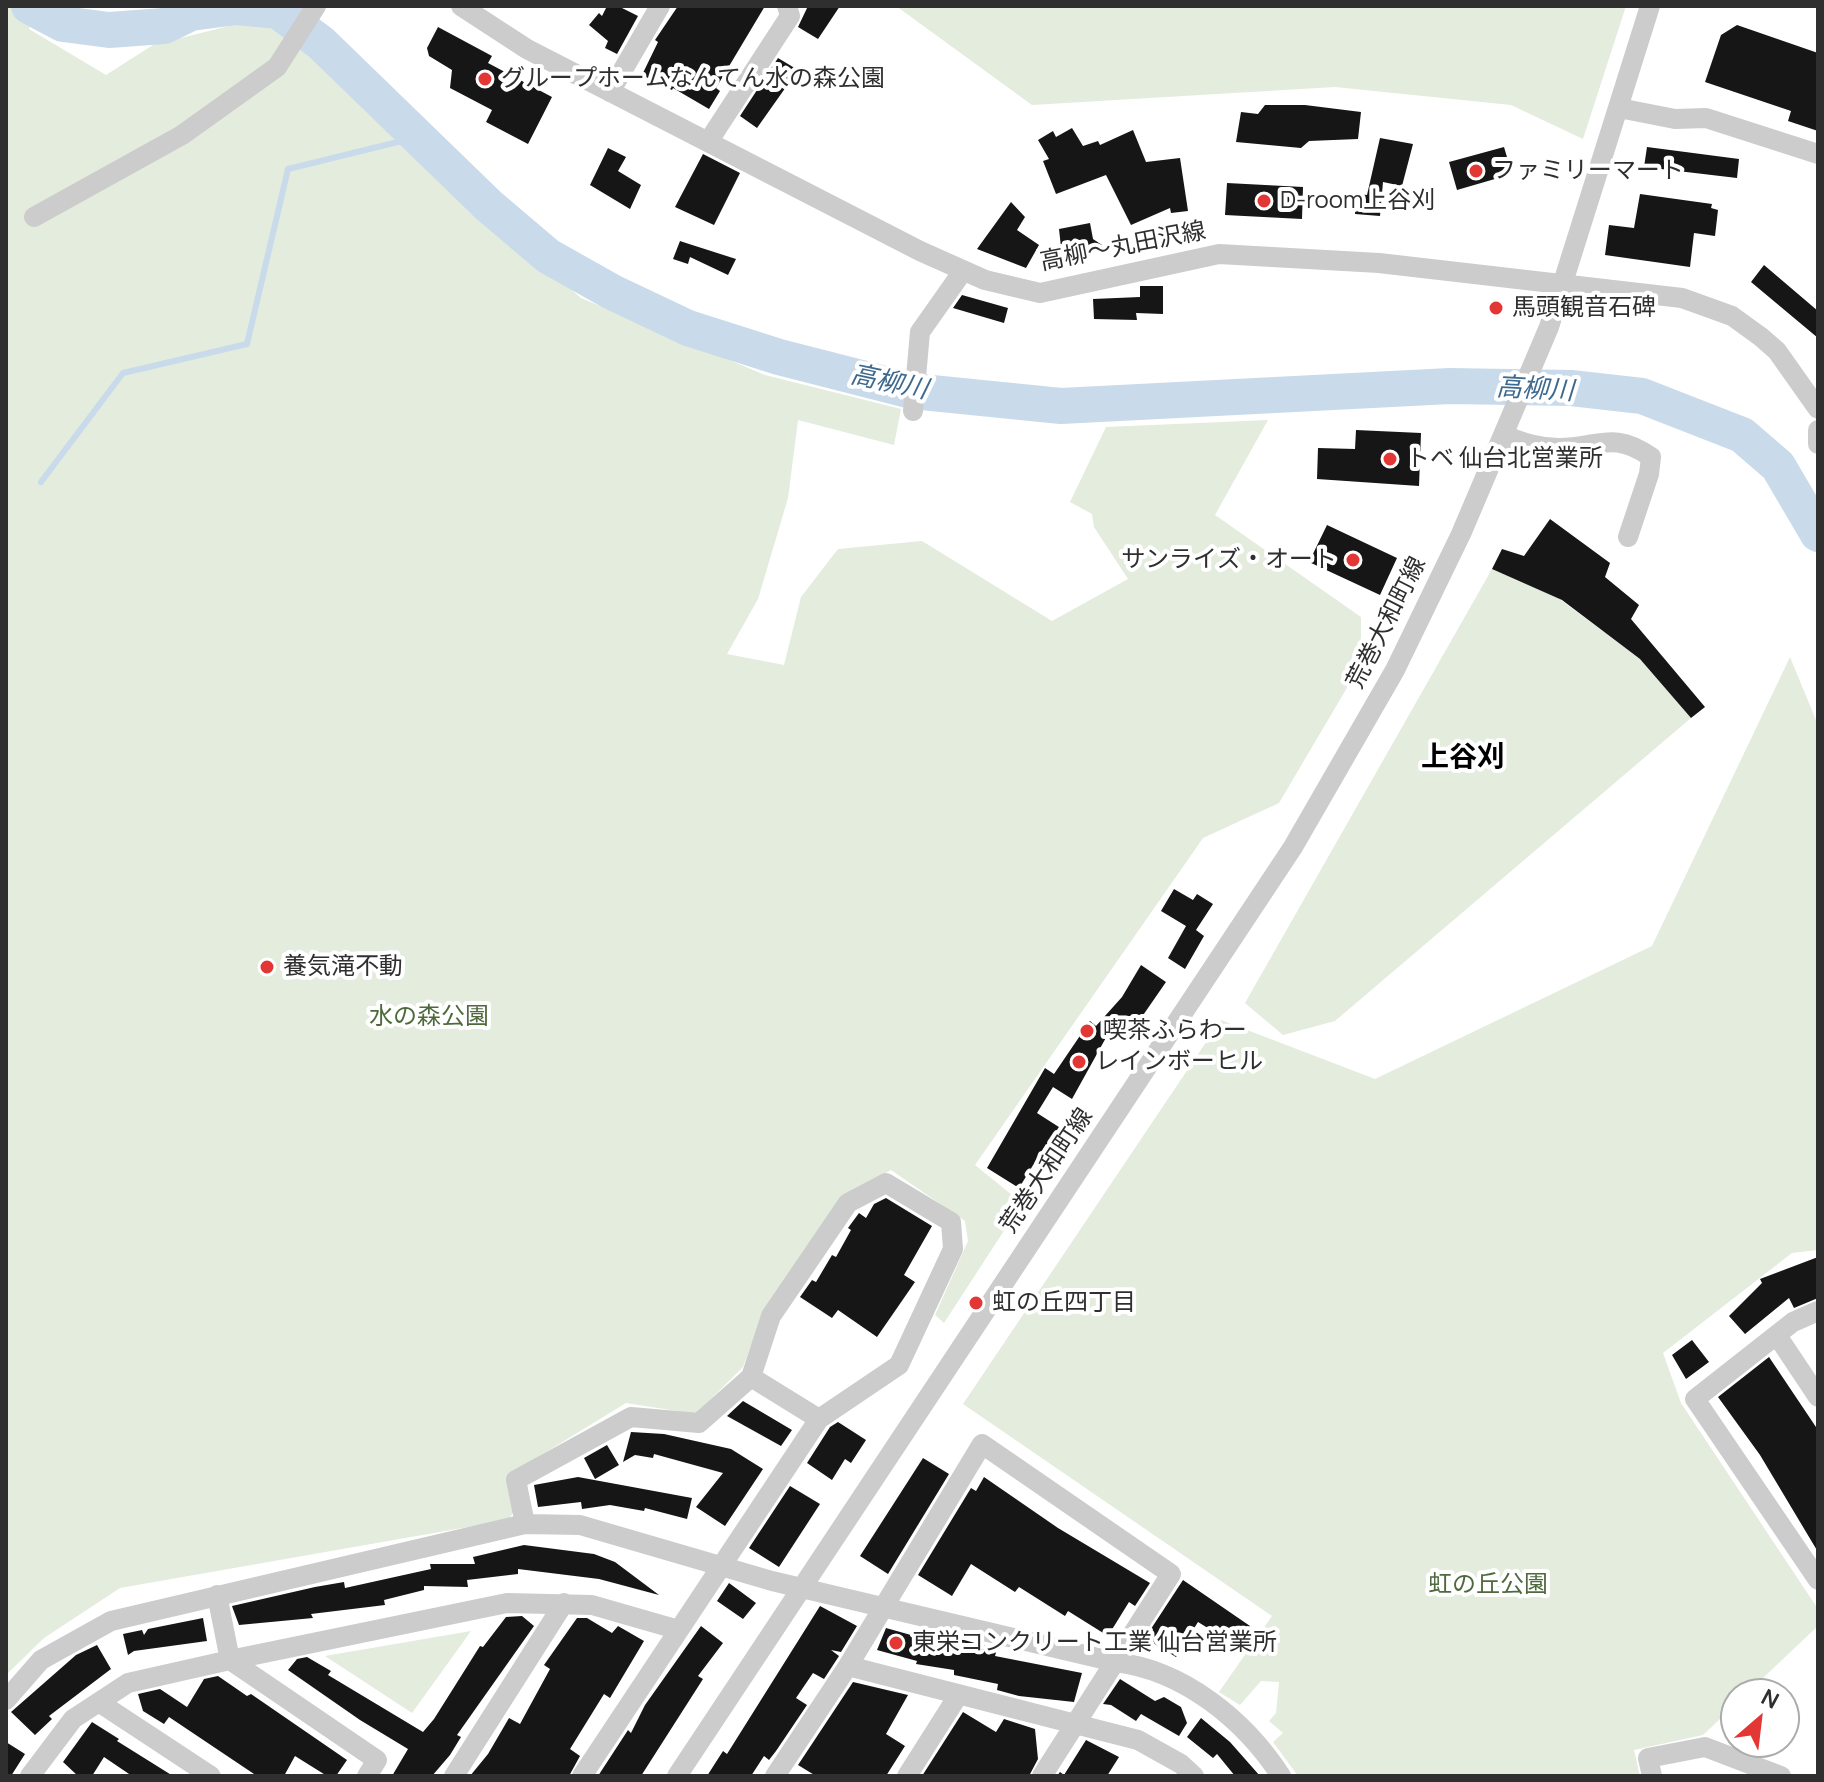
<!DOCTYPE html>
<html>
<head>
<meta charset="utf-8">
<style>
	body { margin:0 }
	#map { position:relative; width:1824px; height:1782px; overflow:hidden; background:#fff; font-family:Manrope,sans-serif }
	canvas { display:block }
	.frame { position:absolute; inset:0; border:8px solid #2f2f2f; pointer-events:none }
	.north { position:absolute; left:1720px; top:1678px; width:80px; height:80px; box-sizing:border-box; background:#fff; border:2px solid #acacac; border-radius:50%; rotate:28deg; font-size:22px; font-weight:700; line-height:32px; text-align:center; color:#2f2f2f }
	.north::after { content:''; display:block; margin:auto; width:28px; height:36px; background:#e23734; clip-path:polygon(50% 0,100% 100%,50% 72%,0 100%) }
</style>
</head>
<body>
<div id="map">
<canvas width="1824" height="1782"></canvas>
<div class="frame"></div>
<div class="north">N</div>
</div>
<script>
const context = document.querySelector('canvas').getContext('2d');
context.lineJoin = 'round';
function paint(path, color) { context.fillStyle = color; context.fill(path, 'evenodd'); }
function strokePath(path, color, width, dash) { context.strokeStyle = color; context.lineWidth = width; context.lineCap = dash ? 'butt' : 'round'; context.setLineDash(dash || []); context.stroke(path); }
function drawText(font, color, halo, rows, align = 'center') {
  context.font = font + ' Manrope,"Noto Sans JP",sans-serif'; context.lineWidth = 8; context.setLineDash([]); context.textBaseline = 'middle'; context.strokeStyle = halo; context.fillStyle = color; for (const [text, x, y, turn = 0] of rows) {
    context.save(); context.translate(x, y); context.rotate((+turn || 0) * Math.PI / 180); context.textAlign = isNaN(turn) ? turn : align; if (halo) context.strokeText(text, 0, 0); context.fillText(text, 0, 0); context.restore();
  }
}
paint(new Path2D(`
	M6,6H36L29,29L106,75L153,45L241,23L275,29L308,50L401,141L581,298L765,375L901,409L894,445L798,420L788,498L758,599L727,654L784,665L801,597L838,549L922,541L1052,621L1128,579L1094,527L1092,514L1070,502L1106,427L1268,420L1215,515L1361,617V664L1279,803L1203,838L975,1165L1022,1203L944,1323L935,1315L968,1241L965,1221L891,1170L842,1197L764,1310L743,1367L696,1414L626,1403L507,1476L515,1510L508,1520L120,1588L44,1638L6,1675Z
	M896,6H1626L1583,139L1511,105L1335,87L1032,105Z
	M1492,569L1558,598L1640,659L1691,718L1335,1021L1283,1035L1245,1003Z
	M1790,657L1818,725V1250L1792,1253L1663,1353L1681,1403L1818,1609V1626L1746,1694H1736V1704L1703,1735L1634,1750L1640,1776H1298L1273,1742L1283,1733L1269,1721L1276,1713L1279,1682L1261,1681L1240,1705L1219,1692L1272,1616L963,1404L1221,1020L1375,1079L1652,946Z
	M471,1631L412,1713L325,1656Z`), '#e3ecdd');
strokePath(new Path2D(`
	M41,482L123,373L247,344L288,169L418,137`), '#c9dbeb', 6);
strokePath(new Path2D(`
	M29,6L63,24L109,30L164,26L191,13L237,7L278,11L321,43L488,205L548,256L612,292L688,328L779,357L912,391L1061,406L1450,386L1571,388L1642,396L1742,435L1778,466L1818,534`), '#c9dbeb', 36);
paint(new Path2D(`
	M607,6H618L638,16L617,54L605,48L608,41L589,25L599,13L602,16Z
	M678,6H765L716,88L720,91L709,109L673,88L672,90L642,75L658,42L655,40Z
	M808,6H840L818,39L798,27Z
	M1737,25L1818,53V131L1788,121L1791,111L1705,82L1721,35Z
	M438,27L492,56L488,63L552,97L528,144L486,122L492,110L450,88L452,70L429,56L427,48Z
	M778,58L798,70L757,128L740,116Z
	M1265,105H1305L1361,112L1358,139L1309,141L1301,148L1236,142L1241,112L1258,114Z
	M1072,128L1083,146L1098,141L1100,145L1133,130L1146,162L1180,158L1188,211L1171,213L1170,208L1131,225L1106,175L1056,194L1043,161L1049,159L1038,140L1053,131L1056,137Z
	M1380,138L1413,144L1402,186L1383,182L1380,216L1355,214L1356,194L1367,195Z
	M1504,147L1512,174L1457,190L1449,162Z
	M1647,147L1739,159L1737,178L1644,167Z
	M608,148L626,157L618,171L641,185L630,209L590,185Z
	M703,154L740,173L714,225L675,207Z
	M1227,183L1303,187L1302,219L1225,215Z
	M1640,194L1712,204L1711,208L1718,210L1715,236L1694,233L1690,267L1605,255L1609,225L1634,228Z
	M1011,202L1025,217L1017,230L1039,245L1026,268L977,249Z
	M1090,223L1093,239L1102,245L1061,247L1059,229Z
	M680,241L686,243L736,259L728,275L690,257L688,264L673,259Z
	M1764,265L1818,311V338L1751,282Z
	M1140,286H1163V314L1136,313L1137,320L1094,319L1093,299L1140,297Z
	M962,295L1008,308L1004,323L953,308Z
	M1356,430L1421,433L1419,486L1317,479L1318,448L1355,449Z
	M1550,519L1610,563L1605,577L1639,605L1631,619L1705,707L1691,718L1640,659L1562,600L1492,569L1502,549L1524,556Z
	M1327,525L1397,558L1380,595L1309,562Z
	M1174,889L1193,900L1197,894L1213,904L1196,930L1204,936L1185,969L1168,958L1186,926L1161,911Z
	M1141,965L1166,982L1128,1037L1113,1025L1072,1099L1053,1087L1037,1113L1062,1129L1050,1147L1046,1144L1019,1188L987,1168L1045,1068L1054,1074L1090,1021L1096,1026L1122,997Z
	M886,1198L932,1226L904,1275L915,1282L877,1337L838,1310L832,1318L800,1297L812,1280L816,1282L832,1255L836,1257L851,1230L848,1228L859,1213L866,1218L874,1204Z
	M1818,1257V1298L1794,1308L1789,1298L1745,1334L1729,1316L1762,1283L1760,1279Z
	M1692,1340L1709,1362L1686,1379L1672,1355Z
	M1769,1357L1818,1430V1552L1760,1455L1718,1397Z
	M743,1401L792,1430L781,1446L727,1416Z
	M838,1422L866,1440L851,1463L845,1459L832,1480L807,1463L830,1427Z
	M631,1432L664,1434L731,1449L763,1469L725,1526L696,1507L723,1473L654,1454L653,1458L635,1455L623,1462Z
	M607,1445L619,1465L595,1479L584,1458Z
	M923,1458L949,1474L888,1574L860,1556Z
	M578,1477L692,1498L687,1519L645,1508L644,1511L610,1505L582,1509L581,1502L538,1507L534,1485Z
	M984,1477L1058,1528L1150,1583L1135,1606L1129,1602L1108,1636L1068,1611L1065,1616L1019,1587L1015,1592L971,1564L952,1596L918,1575L971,1488L976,1491Z
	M790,1486L820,1504L779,1567L749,1548Z
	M524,1545L594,1554L615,1562L659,1595L599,1579L518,1569V1574L467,1580L468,1587L424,1586V1590L384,1600L385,1605L311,1614L313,1618L239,1625L233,1609L232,1606L315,1587L344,1582L345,1588L431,1569L430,1564H475L473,1557Z
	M1183,1580L1250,1626L1237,1646L1198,1622L1176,1657L1145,1638Z
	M729,1583L756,1603L743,1619L717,1601Z
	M820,1606L857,1626L841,1652L831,1650L839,1656L824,1679L813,1673L796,1698L807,1705L776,1751L769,1760L764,1756L751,1776H707L723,1751L727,1754Z
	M522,1616L534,1626L457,1735L461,1737L450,1755L432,1776H392L408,1749L360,1720L288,1670L297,1659L307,1657L331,1671L328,1675L423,1732L434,1719L480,1646L483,1647L506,1617Z
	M203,1618L207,1641L134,1651L128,1655L123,1634L142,1630L144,1635L148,1629Z
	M577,1618H587L612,1633L618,1626L644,1641L610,1698L604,1694L570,1749L580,1756L569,1776H470L488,1754L509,1718L520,1724L550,1669L544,1665Z
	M701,1626L723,1643L698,1676L703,1679L641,1776H598L628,1730L631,1733L645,1705Z
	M886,1628L918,1637V1632L942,1634L997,1649L995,1656L1082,1673L1074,1702L1019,1696L997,1690L998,1684L954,1675V1670L916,1664L917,1661L877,1650Z
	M97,1645L111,1669L49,1716L52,1719L35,1735L11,1712L76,1655Z
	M218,1676L247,1696L251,1694L347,1760L336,1776H327L295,1756L284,1776H257L169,1717L164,1724L143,1711L138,1694L160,1689L187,1707L204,1679Z
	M1120,1679L1155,1701L1164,1697L1181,1707L1187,1723L1179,1736L1141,1714L1136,1721L1111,1705L1103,1704Z
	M853,1682L908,1695L886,1734L905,1746L886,1776H816L798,1765Z
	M963,1712L996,1732L1004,1719L1035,1729L1038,1759L1029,1776H922Z
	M1201,1718L1230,1742L1260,1776H1235L1217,1754L1213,1758L1187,1737Z
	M92,1722L119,1739L117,1741L173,1776H132L104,1757L92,1776H78L63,1762Z
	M1086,1740L1119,1757L1107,1776H1057L1060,1772L1064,1775Z
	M6,1742L25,1754L11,1776H6Z`), '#161616');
strokePath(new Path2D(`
	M461,6L527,49L920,251L985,280L1040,293L1219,254L1379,263L1682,298L1732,316L1761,337L1777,351L1818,409
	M610,92L660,6
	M1619,108L1675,119L1706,118L1818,154
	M708,142L790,16L787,6
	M34,217L182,135L277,67L316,6
	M913,411L920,332L963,271
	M1818,430V444
	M1504,435C1523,443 1539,448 1559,448C1598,448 1613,430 1651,457L1649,474L1628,537
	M1818,1311L1793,1322L1695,1399L1818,1580
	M1778,1337L1818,1397
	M751,1377L819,1419
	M525,1524L516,1480L631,1417L699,1423L751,1377L771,1316L848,1203L886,1183L951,1222L953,1249L899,1365L819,1419L582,1776
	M217,1595L230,1660L377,1760L367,1776
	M848,1666L1138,1740L1181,1764L1194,1776
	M6,1700L41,1660L111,1621L525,1524L580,1525L772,1581L1115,1662C1183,1670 1244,1719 1281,1776
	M100,1703L211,1776
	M30,1776L73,1719L128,1683L230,1660L507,1603L592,1605L679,1630
	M454,1776L564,1603
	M677,1776L1293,847L1395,670L1461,534L1549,327L1650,6
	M775,1776L848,1666L982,1444L1171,1574L1042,1776
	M907,1776L959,1694
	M1652,1776L1648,1758L1705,1747L1781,1776`), '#ccc', 20);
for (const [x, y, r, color] of [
	[485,79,8,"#e23734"],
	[1476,171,8,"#e23734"],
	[1264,201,8,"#e23734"],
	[1496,308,8,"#e23734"],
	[1390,459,8,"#e23734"],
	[1353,560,8,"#e23734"],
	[267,967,8,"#e23734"],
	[1087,1031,8,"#e23734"],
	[1079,1062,8,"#e23734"],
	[976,1303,8,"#e23734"],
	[896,1643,8,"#e23734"]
]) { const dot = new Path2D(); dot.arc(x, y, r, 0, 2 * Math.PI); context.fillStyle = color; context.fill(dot); strokePath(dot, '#fff', 3); }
drawText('24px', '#2f2f2f', '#fff', [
	["グループホームなんてん水の森公園",501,79],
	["ファミリーマート",1492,171],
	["D-room上谷刈",1280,201],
	["馬頭観音石碑",1512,308],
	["トベ 仙台北営業所",1406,459],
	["サンライズ・オート",1337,560,"right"],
	["養気滝不動",283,967],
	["喫茶ふらわー",1103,1031],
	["レインボーヒル",1095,1062],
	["虹の丘四丁目",992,1303],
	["東栄コンクリート工業 仙台営業所",912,1643]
], 'left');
drawText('24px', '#2f2f2f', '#fff', [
	["高柳～丸田沢線",1123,247,-11],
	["荒巻大和町線",1387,623,-63],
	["荒巻大和町線",1047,1171,-56]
]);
drawText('24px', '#4e6a3d', '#fff', [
	["水の森公園",429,1017],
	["虹の丘公園",1488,1585]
]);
drawText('italic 26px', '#3e698f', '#fff', [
	["高柳川",889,383,12],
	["高柳川",1535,390,3]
]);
drawText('bold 28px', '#000', '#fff', [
	["上谷刈",1463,758]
]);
</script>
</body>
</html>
